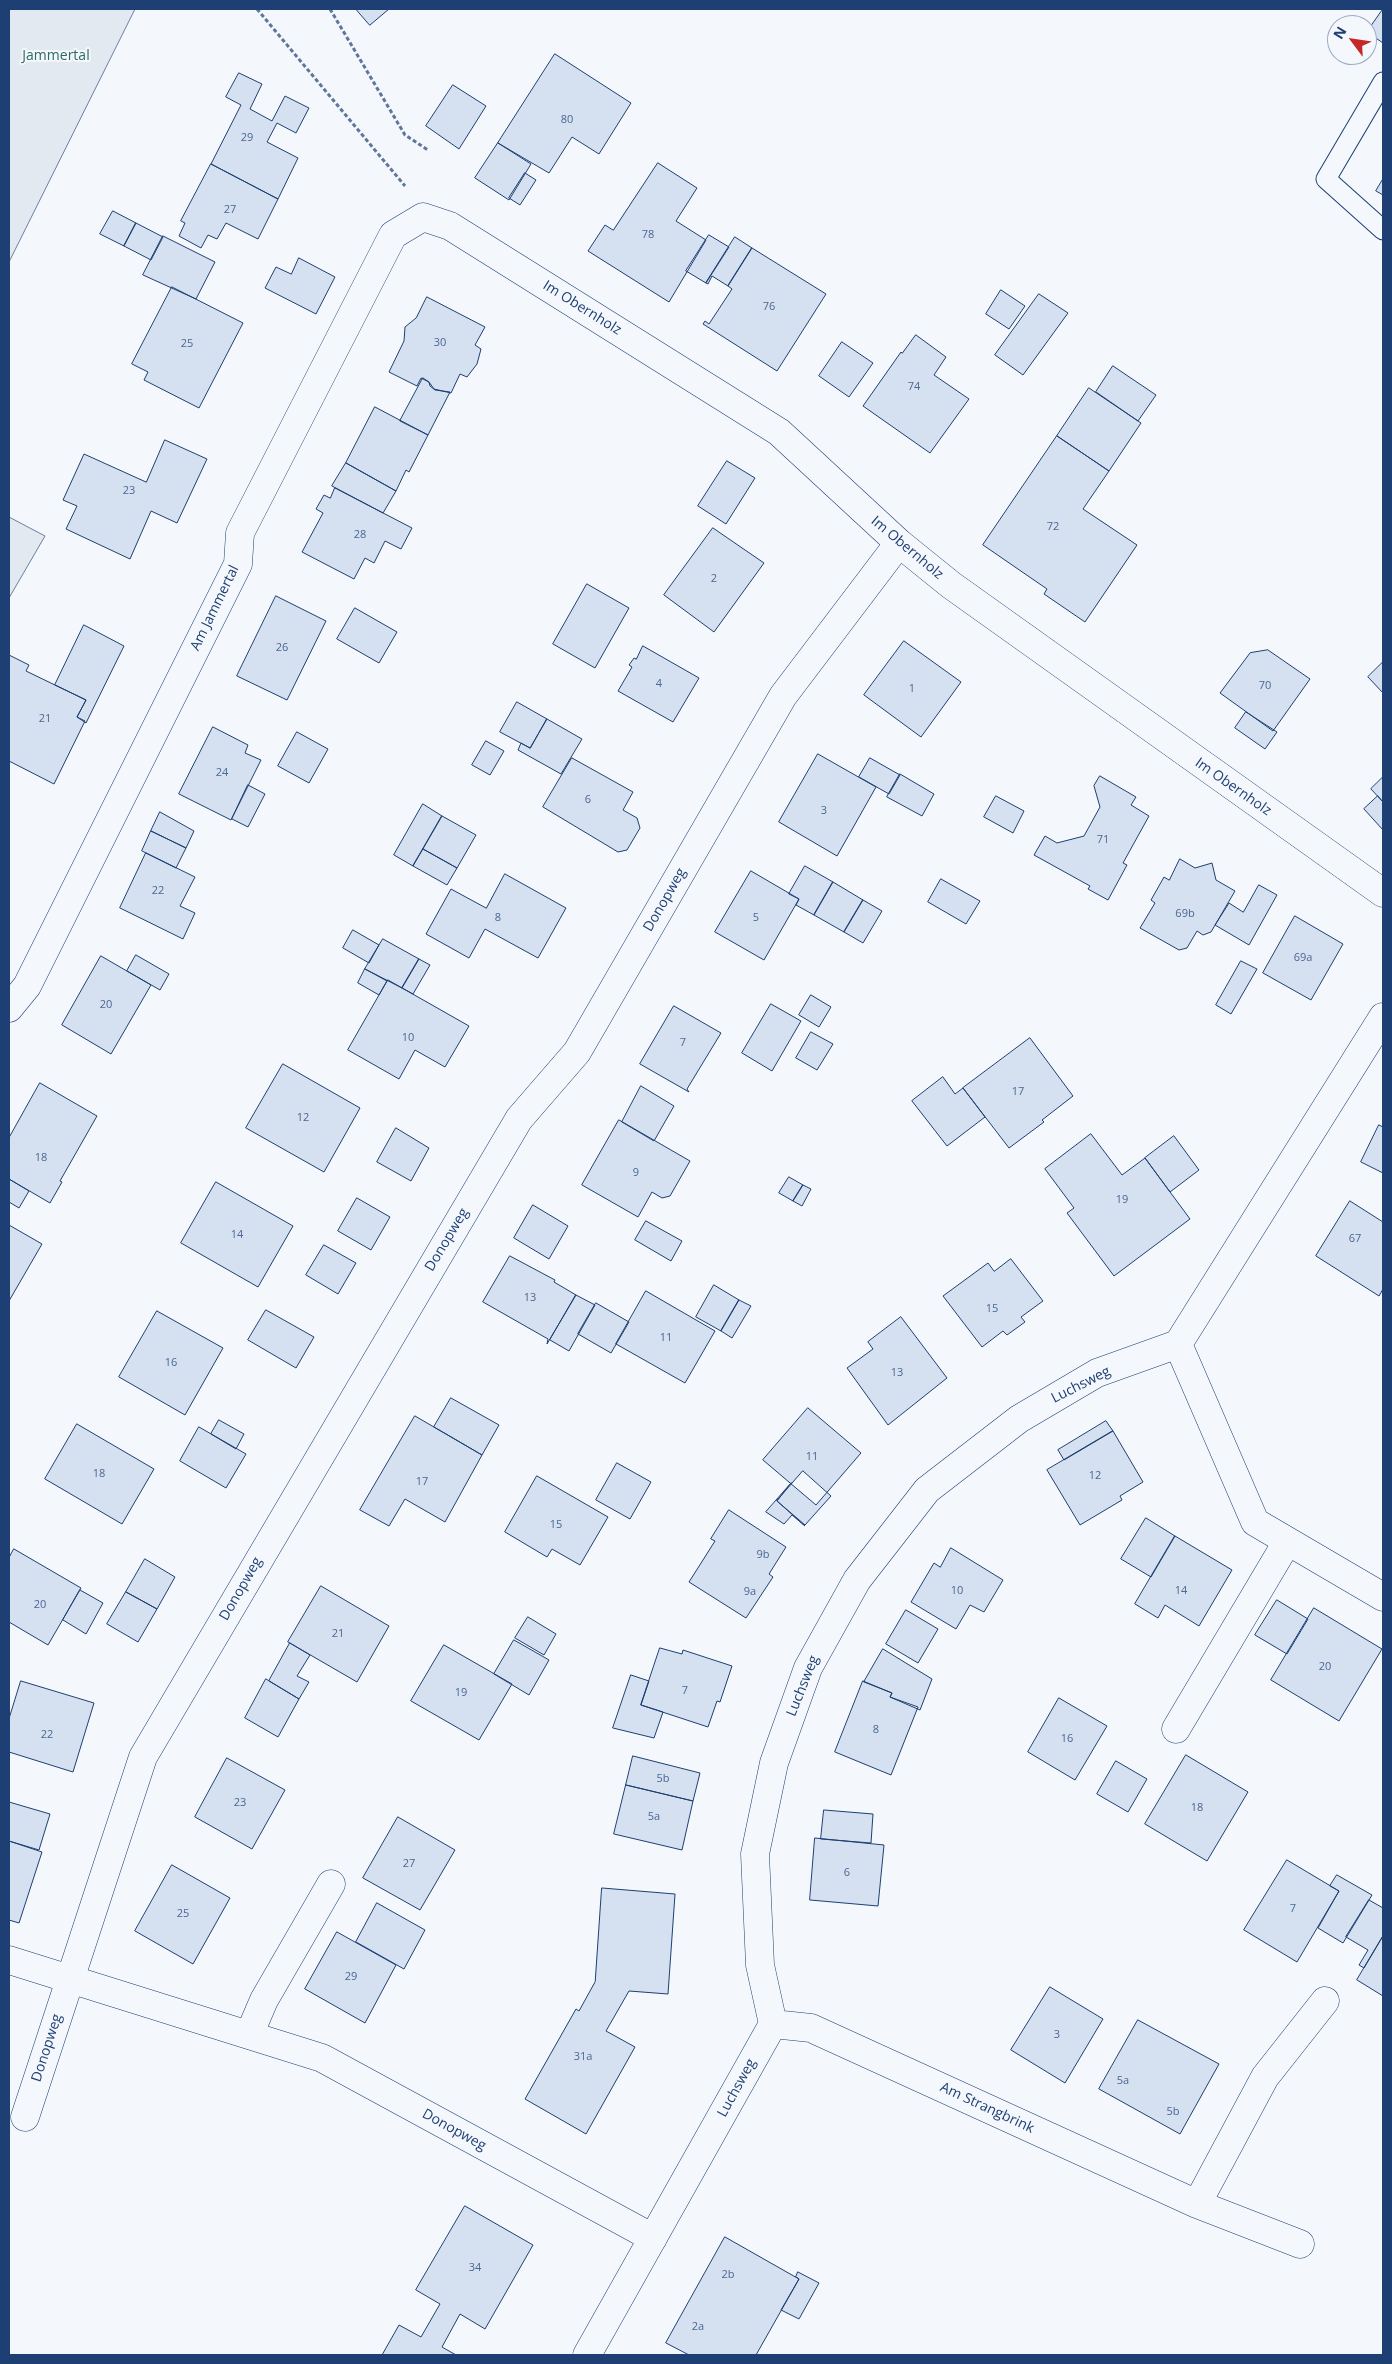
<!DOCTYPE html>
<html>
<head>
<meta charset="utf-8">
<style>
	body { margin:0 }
	#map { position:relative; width:1392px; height:2364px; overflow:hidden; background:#f4f7fb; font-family:"Open Sans",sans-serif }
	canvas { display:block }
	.frame { position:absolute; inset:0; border:10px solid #1d3f73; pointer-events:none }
	.north { position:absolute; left:1327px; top:15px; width:50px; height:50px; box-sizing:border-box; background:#f4f7fb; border:1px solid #9eadc5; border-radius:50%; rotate:301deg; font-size:14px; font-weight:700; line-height:20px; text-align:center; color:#1d3f73 }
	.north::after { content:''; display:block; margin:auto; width:18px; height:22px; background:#c62828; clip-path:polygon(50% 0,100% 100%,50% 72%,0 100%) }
</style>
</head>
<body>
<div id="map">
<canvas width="1392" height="2364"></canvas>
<div class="frame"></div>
<div class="north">N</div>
</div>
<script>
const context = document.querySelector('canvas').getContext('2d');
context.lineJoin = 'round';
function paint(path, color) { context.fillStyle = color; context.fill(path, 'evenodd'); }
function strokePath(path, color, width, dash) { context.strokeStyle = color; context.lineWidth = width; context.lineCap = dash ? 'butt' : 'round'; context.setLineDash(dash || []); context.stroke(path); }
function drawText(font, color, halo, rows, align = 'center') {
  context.font = font + ' "Open Sans",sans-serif'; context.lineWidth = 4; context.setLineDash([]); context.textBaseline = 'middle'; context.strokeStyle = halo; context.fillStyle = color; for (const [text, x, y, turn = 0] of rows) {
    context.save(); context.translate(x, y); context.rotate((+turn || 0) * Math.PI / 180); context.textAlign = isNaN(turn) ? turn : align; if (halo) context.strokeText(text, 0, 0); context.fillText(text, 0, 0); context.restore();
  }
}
const green = new Path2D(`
	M9,9H135L9,262Z
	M9,517L45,536L9,598Z`);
paint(green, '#e3e9f0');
strokePath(green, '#687fa3', 1);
const building = new Path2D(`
	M356,9H389L370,25Z
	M1383,9V43L1367,32Z
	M555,54L631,103L599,154L572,137L549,173L498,143Z
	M239,73L262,84L250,109L272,121L285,96L309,108L296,133L277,123L267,142L298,158L278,199L211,164L241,105L226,97Z
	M453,85L486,106L459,149L426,126Z
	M498,143L531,164L509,200L475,178Z
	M658,163L697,188L676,221L706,240L669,302L588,251L605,225L613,230Z
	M211,164L278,199L258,239L226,223L217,239L208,235L201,248L179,236L185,223L181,221Z
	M525,173L536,180L520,205L509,198Z
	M1383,179V195L1376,191Z
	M113,211L136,223L124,246L100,234Z
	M136,223L163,237L151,260L124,246Z
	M709,235L729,247L706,283L686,271Z
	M163,236L215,262L196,299L143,275Z
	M735,237L752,248L728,286L712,276L708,284L706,283Z
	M752,248L826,294L777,371L703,324L705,321L709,324L732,289L728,286Z
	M299,258L335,277L316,314L265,288L276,267L291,274Z
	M172,287L243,323L199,408L144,380L148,372L132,364Z
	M1001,290L1025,306L1009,329L986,314Z
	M1039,294L1068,313L1023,375L995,355Z
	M427,297L485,327L475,345L481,349L477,364L467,377L460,374L451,393L434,389L429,382L421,378L417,386L389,372L404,341L405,327L416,318Z
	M916,335L946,357L934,375L969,399L930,453L863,406L901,352L902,353Z
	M842,342L873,363L849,397L819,376Z
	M1113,366L1156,395L1138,421L1096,392Z
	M423,378L429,382L430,386L435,390L450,392L428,435L400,421Z
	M1089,388L1141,423L1109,471L1057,436Z
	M375,407L428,435L409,472L406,470L396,491L346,463Z
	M1057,436L1109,471L1083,509L1137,545L1085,622L1044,594L1047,589L983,545Z
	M165,440L207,459L177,523L151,511L130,559L66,529L77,506L63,500L84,454L146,482Z
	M727,461L755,478L726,524L698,506Z
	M346,463L396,491L383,513L332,486Z
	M335,488L412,528L401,549L385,541L374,563L365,558L354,579L302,552L323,513L316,509L324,495L330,498Z
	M713,528L764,563L714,632L664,595Z
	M587,584L629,608L595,668L553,644Z
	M276,596L326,621L287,700L237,676Z
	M355,608L397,632L379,663L337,639Z
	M84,625L124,646L86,723L77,717L86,700L55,685Z
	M904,641L961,682L921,737L864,695Z
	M643,646L699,678L673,722L618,691L632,667L629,665L634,658L636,659Z
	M1268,650L1310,679L1273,731L1220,693L1250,653Z
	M9,655L29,665L26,671L86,700L77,717L85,721L54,784L9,761Z
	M1383,662V693L1368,677Z
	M517,702L547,719L530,748L500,732Z
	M1246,712L1277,732L1265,749L1235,728Z
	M547,719L582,739L561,774L518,750L521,743L530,748Z
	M213,727L248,745L245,753L261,760L231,820L179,794Z
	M297,732L328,749L309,783L278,766Z
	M486,741L504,751L490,775L472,765Z
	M818,754L876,787L837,856L779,822Z
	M572,758L633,792L623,810L637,818L640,828L627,850L618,852L543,807Z
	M870,758L900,775L889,794L859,777Z
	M900,774L934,794L922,816L887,797Z
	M1100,776L1136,797L1131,805L1149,816L1123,863L1127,865L1108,900L1088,889L1090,886L1034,855L1045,836L1057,843L1084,836L1100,807L1094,786Z
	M1383,777V802L1371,789Z
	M248,785L265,794L248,827L232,819Z
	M996,796L1024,811L1013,833L984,817Z
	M1378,796L1383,802V830L1364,809Z
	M423,804L442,816L413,866L394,855Z
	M160,812L194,831L186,848L151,831Z
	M442,816L476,835L457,868L423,849Z
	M151,831L186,848L176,868L142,851Z
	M423,849L457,868L447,885L413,866Z
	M146,853L195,877L180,906L195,913L183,939L120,908Z
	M1180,859L1195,868L1212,863L1216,880L1235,891L1211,932L1203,935L1197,931L1187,948L1179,950L1140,928L1155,903L1151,900L1164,877L1169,880Z
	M805,866L833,882L814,915L796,905L799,899L789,894Z
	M751,871L799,899L764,960L715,932Z
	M505,874L566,908L538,958L485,929L469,958L426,934L451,889L486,908Z
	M941,879L980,901L966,924L928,902Z
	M833,882L863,900L844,932L814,915Z
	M1259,885L1277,895L1249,945L1215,925L1229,903L1243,912Z
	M863,900L882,911L863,943L844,932Z
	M1295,916L1343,944L1311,1000L1263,973Z
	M353,930L379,945L369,963L343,948Z
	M383,939L419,959L402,988L365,969Z
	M136,955L169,974L160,990L127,971Z
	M101,956L151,985L111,1054L62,1025Z
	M419,959L430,965L413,994L402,988Z
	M1241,961L1257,969L1231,1014L1216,1005Z
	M365,969L387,981L379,995L358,983Z
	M388,980L469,1026L445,1067L415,1050L399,1079L348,1050Z
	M811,995L831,1007L819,1027L799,1015Z
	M771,1004L801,1021L772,1071L742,1053Z
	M674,1006L721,1033L687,1089L689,1092L640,1064Z
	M811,1032L833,1044L817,1070L796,1058Z
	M1030,1038L1073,1096L1042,1120L1044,1122L1009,1148L963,1088Z
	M283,1064L360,1108L324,1172L246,1128Z
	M943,1077L955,1094L963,1088L985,1117L947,1146L912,1101Z
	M40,1083L97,1116L60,1181L62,1182L50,1203L9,1179V1138Z
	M641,1086L674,1106L654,1141L622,1122Z
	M619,1120L690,1161L670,1196L662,1198L652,1192L638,1217L582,1185Z
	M1379,1125L1383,1127V1173L1361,1162Z
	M396,1128L429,1148L411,1181L377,1162Z
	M1091,1134L1122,1175L1145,1158L1190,1219L1114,1276L1067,1213L1074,1208L1045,1169Z
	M1174,1136L1199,1170L1170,1192L1145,1158Z
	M789,1177L803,1185L793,1201L779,1193Z
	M9,1179L29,1191L19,1208L9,1202Z
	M216,1182L293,1226L258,1287L181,1243Z
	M803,1185L811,1189L802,1206L793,1201Z
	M357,1198L390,1217L371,1250L338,1231Z
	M1350,1201L1383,1222V1289L1379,1296L1316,1256Z
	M533,1205L568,1226L549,1259L514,1238Z
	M646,1221L682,1241L671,1261L635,1240Z
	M9,1225L42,1244L9,1301Z
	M324,1245L356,1263L338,1294L306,1275Z
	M510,1256L555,1280L554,1282L576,1295L547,1344L548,1339L483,1302Z
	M1011,1259L1043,1301L1021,1317L1025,1322L1007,1335L1003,1331L982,1347L943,1296L988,1263L994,1271Z
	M714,1285L739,1300L721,1331L696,1317Z
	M646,1291L715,1331L685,1383L616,1344Z
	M576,1295L595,1305L569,1351L550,1340Z
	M739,1300L751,1306L732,1338L721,1331Z
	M596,1303L629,1322L611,1353L578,1334Z
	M266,1310L314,1337L296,1368L248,1340Z
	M157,1311L223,1348L185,1415L119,1377Z
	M901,1317L947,1378L888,1425L847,1368L873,1349L868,1342Z
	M451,1398L499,1425L482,1455L434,1427Z
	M808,1408L861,1453L816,1505L763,1460Z
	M415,1416L482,1455L445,1522L405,1499L389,1526L360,1510Z
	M219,1420L244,1434L236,1449L211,1434Z
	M1106,1421L1113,1431L1064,1460L1058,1450Z
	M77,1424L154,1469L122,1524L45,1479Z
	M199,1427L246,1454L226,1488L180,1461Z
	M1113,1431L1143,1482L1120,1496L1122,1500L1080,1525L1047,1470Z
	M617,1463L651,1482L630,1519L596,1500Z
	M803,1471L831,1496L805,1525L777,1501Z
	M537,1476L608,1517L580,1565L552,1549L547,1557L505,1532Z
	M791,1483L777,1501L805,1526L792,1515L784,1524L766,1512Z
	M729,1510L786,1547L769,1574L773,1577L746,1618L689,1582L715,1541L711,1539Z
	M1146,1518L1175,1536L1151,1577L1121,1559Z
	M1175,1536L1232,1570L1199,1626L1165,1605L1158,1618L1135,1604Z
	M951,1548L1003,1580L984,1612L970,1605L956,1629L911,1602L934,1563L940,1567Z
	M14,1549L81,1588L48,1645L9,1622V1558Z
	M145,1559L175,1577L157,1609L126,1592Z
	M321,1586L389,1626L357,1682L288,1642Z
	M80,1590L103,1603L86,1634L63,1620Z
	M126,1592L157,1609L138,1642L107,1624Z
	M1277,1600L1308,1619L1287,1654L1255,1635Z
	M1314,1608L1382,1649L1339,1721L1271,1680Z
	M906,1610L938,1629L918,1663L886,1644Z
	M528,1617L556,1634L544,1655L515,1638Z
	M514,1640L549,1660L529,1695L494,1674Z
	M290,1643L310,1655L297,1676L309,1682L299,1699L269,1681Z
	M444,1645L512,1684L479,1740L411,1701Z
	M660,1648L682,1654L683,1650L732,1666L720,1702L717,1701L708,1727L641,1705Z
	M883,1649L932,1679L920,1710L890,1697L892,1693L864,1682Z
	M631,1675L649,1681L641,1705L663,1712L654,1738L613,1728Z
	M266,1679L299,1699L278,1737L245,1718Z
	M21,1681L94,1703L73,1772L9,1752V1719Z
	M863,1681L892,1693L890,1697L918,1707L891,1775L835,1752Z
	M1059,1698L1107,1726L1075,1780L1028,1752Z
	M1186,1755L1248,1792L1207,1861L1145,1824Z
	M633,1756L700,1773L693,1801L626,1785Z
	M227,1758L285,1790L252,1849L195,1817Z
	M1116,1761L1147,1779L1128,1812L1097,1794Z
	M626,1785L693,1801L682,1850L614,1834Z
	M9,1802L50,1814L39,1850L9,1841Z
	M824,1810L873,1814L871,1843L821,1839Z
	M398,1817L455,1850L420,1910L363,1878Z
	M815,1838L884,1845L878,1906L810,1900Z
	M9,1841L42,1852L19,1923L9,1920Z
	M1287,1860L1339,1891L1297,1962L1244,1930Z
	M172,1865L230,1898L193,1964L135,1931Z
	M1337,1875L1372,1895L1343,1943L1318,1928L1339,1891L1330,1886Z
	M602,1888L675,1894L668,1994L629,1991L606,2031L635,2047L586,2134L525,2099L576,2009L579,2011L595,1982Z
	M1369,1900L1383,1908V1936L1364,1968L1359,1965L1368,1950L1346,1937Z
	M377,1903L425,1930L404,1969L356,1942Z
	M337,1932L396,1965L365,2023L305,1989Z
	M1383,1936V1996L1357,1980Z
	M1050,1987L1103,2019L1065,2083L1011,2050Z
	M1138,2020L1219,2064L1180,2134L1099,2089Z
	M465,2206L533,2245L485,2329L460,2314L442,2347L456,2355H382L399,2325L421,2337L440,2304L416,2290Z
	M725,2237L799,2279L756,2355H689L666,2343Z
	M798,2272L819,2283L799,2319L781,2310L799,2279L796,2277Z`);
paint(building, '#d5e0f0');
strokePath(building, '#1d3f73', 1);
const service = new Path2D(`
	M1383,82L1326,179L1383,230`);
const minor = new Path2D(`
	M9,1008L27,986L238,564L240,533L393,235L423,217L450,226L779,432L899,543L951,585L1383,893
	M1178,1344L1383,1017
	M1178,1344L1255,1522L1383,1597
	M1176,1729L1287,1542
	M9,1960L322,2058L653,2238
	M773,2024L811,2028L1197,2204L1300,2244
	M249,2035L264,2000L331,1884
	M25,2117L143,1757L519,1119L577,1052L783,696L899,543
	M1197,2204L1265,2077L1325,2001
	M587,2355L773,2024L760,1965L755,1854L774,1763L808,1668L857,1580L927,1490L1019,1419L1097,1373L1178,1344`);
strokePath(service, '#1d3f73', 21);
strokePath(minor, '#1d3f73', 29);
strokePath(new Path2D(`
	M257,9L405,186
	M330,9L405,135L428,150`), '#5e769c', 3, [4, 2.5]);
strokePath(service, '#f4f7fb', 19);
strokePath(minor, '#f4f7fb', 28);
drawText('11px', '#4b6792', null, [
	["80",567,120],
	["29",247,138],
	["27",230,210],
	["78",648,235],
	["76",769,307],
	["30",440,343],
	["25",187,344],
	["74",914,387],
	["23",129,491],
	["72",1053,527],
	["28",360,535],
	["2",714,579],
	["26",282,648],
	["4",659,684],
	["70",1265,686],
	["1",912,689],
	["21",45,719],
	["24",222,773],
	["6",588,800],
	["3",824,811],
	["71",1103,840],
	["22",158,891],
	["69b",1185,914],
	["8",498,918],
	["5",756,918],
	["69a",1303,958],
	["20",106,1005],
	["10",408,1038],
	["7",683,1043],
	["17",1018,1092],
	["12",303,1118],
	["18",41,1158],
	["9",636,1173],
	["19",1122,1200],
	["14",237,1235],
	["67",1355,1239],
	["13",530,1298],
	["15",992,1309],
	["11",666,1338],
	["16",171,1363],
	["13",897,1373],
	["11",812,1457],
	["18",99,1474],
	["12",1095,1476],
	["17",422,1482],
	["15",556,1525],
	["9b",763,1555],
	["10",957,1591],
	["14",1181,1591],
	["9a",750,1592],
	["20",40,1605],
	["21",338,1634],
	["20",1325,1667],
	["7",685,1691],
	["19",461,1693],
	["8",876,1730],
	["22",47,1735],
	["16",1067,1739],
	["5b",663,1779],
	["23",240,1803],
	["18",1197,1808],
	["5a",654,1817],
	["27",409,1864],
	["6",847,1873],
	["7",1293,1909],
	["25",183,1914],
	["29",351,1977],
	["3",1057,2035],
	["31a",583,2057],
	["5a",1123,2081],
	["5b",1173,2112],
	["34",475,2268],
	["2b",728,2275],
	["2a",698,2327]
]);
drawText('14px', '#2c6c60', '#f4f7fb', [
	["Jammertal",56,56]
]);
drawText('14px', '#1d3f73', '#f4f7fb', [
	["Im Obernholz",582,308,32],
	["Im Obernholz",907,548,40],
	["Am Jammertal",215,608,-64],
	["Im Obernholz",1233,787,35],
	["Donopweg",665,900,-60],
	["Donopweg",447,1240,-59],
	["Luchsweg",1081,1385,-27],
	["Donopweg",241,1589,-60],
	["Luchsweg",803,1686,-68],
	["Donopweg",47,2048,-72],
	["Luchsweg",737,2088,-61],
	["Am Strangbrink",987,2108,25],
	["Donopweg",454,2130,29]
]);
</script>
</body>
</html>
